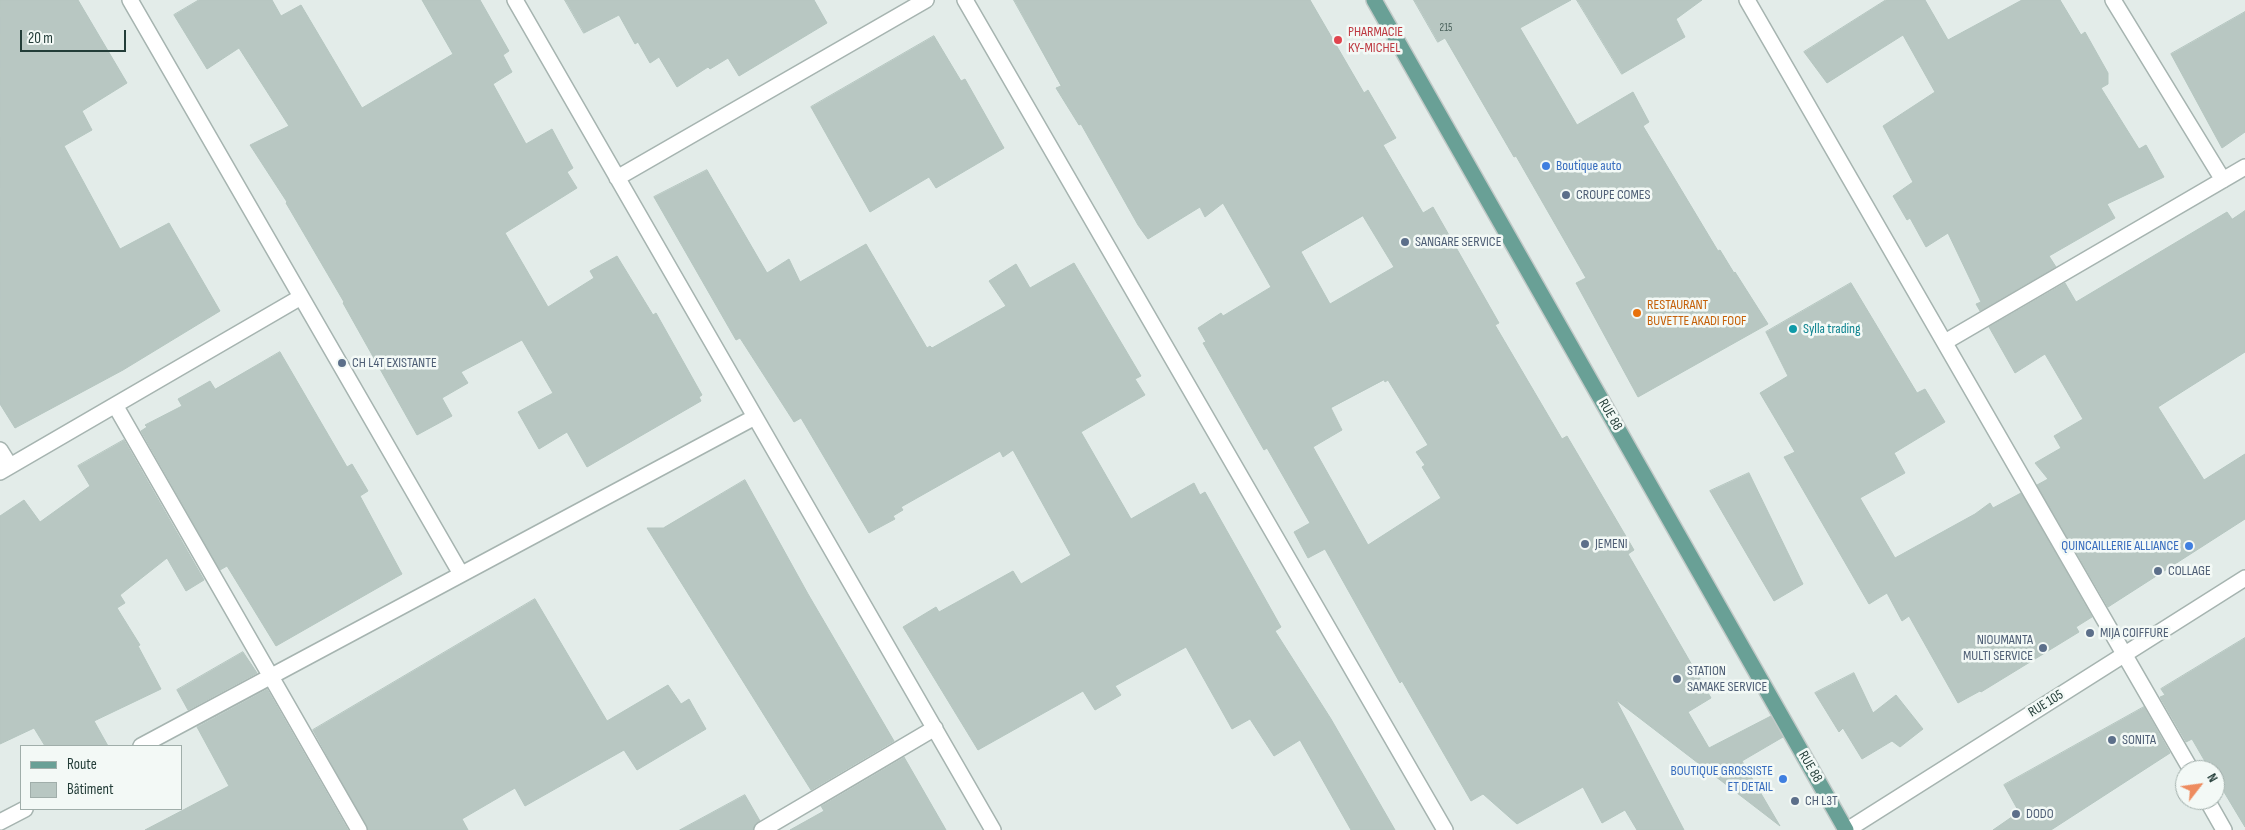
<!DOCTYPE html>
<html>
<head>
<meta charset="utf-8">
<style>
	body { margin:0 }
	#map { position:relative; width:2245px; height:830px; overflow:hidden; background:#e3ece9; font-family:"Sofia Sans Condensed",sans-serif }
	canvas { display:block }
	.legend { position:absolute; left:20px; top:745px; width:162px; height:65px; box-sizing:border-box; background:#f3f9f6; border:1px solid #a0aeaa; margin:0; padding:6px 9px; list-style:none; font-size:15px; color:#233d38 }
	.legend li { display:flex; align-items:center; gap:10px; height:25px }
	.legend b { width:25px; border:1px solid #a0aeaa }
	.north { position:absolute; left:2175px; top:760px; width:50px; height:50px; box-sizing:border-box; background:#f3f9f6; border:1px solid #a0aeaa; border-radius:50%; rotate:60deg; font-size:14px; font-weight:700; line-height:20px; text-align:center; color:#233d38 }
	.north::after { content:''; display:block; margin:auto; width:18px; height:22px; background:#ee8c5f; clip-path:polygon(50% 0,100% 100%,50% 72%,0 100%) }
	.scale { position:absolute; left:20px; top:30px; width:106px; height:22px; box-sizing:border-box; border:2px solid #233d38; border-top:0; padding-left:6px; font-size:15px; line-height:18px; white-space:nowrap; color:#233d38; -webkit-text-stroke:4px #f3f9f6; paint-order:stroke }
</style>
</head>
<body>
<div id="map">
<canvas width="2245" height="830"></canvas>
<ul class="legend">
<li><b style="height:6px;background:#69a096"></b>Route</li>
<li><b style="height:14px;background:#b8c7c2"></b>Bâtiment</li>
</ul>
<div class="north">N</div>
<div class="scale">20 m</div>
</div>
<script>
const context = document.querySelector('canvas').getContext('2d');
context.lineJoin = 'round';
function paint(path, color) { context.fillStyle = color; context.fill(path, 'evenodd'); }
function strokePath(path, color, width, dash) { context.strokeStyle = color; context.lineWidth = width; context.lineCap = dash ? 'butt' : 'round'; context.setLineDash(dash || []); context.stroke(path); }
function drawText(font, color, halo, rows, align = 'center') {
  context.font = font + ' "Sofia Sans Condensed",sans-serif'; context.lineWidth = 5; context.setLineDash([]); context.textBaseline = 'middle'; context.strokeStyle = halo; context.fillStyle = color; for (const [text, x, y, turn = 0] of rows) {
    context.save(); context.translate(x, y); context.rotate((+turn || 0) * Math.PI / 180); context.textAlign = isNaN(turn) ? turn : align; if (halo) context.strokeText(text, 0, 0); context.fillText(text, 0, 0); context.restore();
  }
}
const building = new Path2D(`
	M0,0H78L127,83L82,111L92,130L64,146L120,249L169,223L220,311L123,370L15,428L0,404Z
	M199,0H272L281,16L301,5L362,108L453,54L422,0H480L509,51L503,55L512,72L493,84L526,144L552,129L573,168L567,172L577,188L505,233L548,307L594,278L590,271L617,256L653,315L656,313L702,395L699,397L701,401L587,467L567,432L539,449L518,412L553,393L522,340L461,372L468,383L442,398L452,416L417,435L343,303L344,302L286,203L287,202L250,145L289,126L239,48L207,69L174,15Z
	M565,0H814L827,23L739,76L728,58L710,69L708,67L677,87L659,57L650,63L638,42L635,44L619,15L584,33Z
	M1014,0H1310L1364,93L1368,90L1396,138L1383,145L1423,213L1433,207L1499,323L1495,325L1562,439L1567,436L1634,550L1628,554L1711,698L1688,712L1709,748L1771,716L1783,737L1742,761L1780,826L1616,700L1684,830H1637L1625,810L1602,823L1583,787L1517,824L1483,794L1471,801L1402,681L1400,683L1325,549L1308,558L1294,532L1310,523L1267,448L1264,450L1203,343L1206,342L1198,328L1221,313L1223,316L1271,287L1223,203L1205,217L1200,207L1148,239L1138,225L1081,124L1079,125L1056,88L1061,86ZM1363,216L1394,267L1330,304L1301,252ZM1384,380L1385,382L1388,380L1428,445L1416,452L1425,465L1422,467L1441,498L1368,545L1313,447L1342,430L1331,408Z
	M1414,0H1571L1520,28L1577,125L1633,92L1649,122L1643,126L1718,251L1720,250L1734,273L1735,272L1768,324L1638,397L1576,283L1586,278L1516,156L1514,157L1445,38L1438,42Z
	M1577,0H1702L1676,19L1685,37L1622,74Z
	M1886,0H1925L1948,40L2022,0H2060L2081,35L2085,32L2108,73V84L2101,88L2139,149L2146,145L2164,177L2107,204L2115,218L2049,256L2056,267L1980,311L1976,304L1981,302L1948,233L1926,247L1910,218L1907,220L1893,196L1913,182L1883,126L1935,92L1903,35L1827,83L1804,52Z
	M2245,12V132L2222,148L2171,54Z
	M934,36L961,81L965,79L1004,148L936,188L929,177L870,212L811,107Z
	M707,170L767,273L789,259L800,282L866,244L927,348L930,346L932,348L1006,306L989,281L1016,264L1030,288L1074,263L1141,376L1135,379L1145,395L1081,432L1131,519L1194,483L1200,495L1205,492L1281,627L1275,631L1331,719L1395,830H1351L1300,740L1274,756L1250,719L1232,729L1186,647L1115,686L1121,695L1095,710L1083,691L978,750L903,627L936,607L939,612L1013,571L1021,584L1071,555L1013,450L1003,457L1000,451L901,507L903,510L893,516L895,519L869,533L801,418L794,422L740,338L736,340L654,197Z
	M2245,211V352L2158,407L2204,480L2245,454V519L2108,607L2037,485L2048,479L2035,463L2061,448L2054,436L2083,419L2045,354L2015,373L1989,327L2065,283L2076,302L2227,212L2232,219Z
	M1851,283L1917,393L1925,389L1945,422L1894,453L1905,473L1860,498L1895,558L1975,514L1990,503L1993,508L2021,493L2092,617L2076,627L2079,632L1981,692L1980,691L1958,703L1909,616L1902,621L1887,593L1869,604L1784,457L1795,452L1760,393L1788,376L1766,332Z
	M280,352L347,467L352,464L368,491L360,496L402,574L276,646L227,566L220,570L141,431L147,427L145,425L182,406L178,399L210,381L215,389Z
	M124,440L204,580L186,591L167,558L120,595L125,603L117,608L140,645L138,646L161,689L94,721L108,746H45L34,728L0,744V516L24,500L40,522L90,486L78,466Z
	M1749,473L1803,584L1774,601L1710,491Z
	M745,480L808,594L894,741L811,790L647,528H663Z
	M535,599L607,721L668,685L681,704L689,699L706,729L637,770L624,750L525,806L515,788L462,819L468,830H368L313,730Z
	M2245,638V827L2215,777V770H2210L2192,739L2186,742L2160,697L2165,695L2161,689Z
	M243,652L257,673L188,710L177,690Z
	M1854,673L1873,713L1896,695L1923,729L1900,747L1892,741L1862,759L1843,728L1839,732L1815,693Z
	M267,689L348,830H145L229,786L197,727Z
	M2144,707L2170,753L2051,830H1993L2019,812L2004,785Z
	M904,757L946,830H790L824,811L821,806Z
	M745,795L760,821L754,825L753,830H680Z`);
paint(building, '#b8c7c2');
strokePath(building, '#b5c6c0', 1);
const minor = new Path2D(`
	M130,0L461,574
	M515,0L993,830
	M965,0L1445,830
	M1747,0L2191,770
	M2113,0L2223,180
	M617,178L926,0
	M1945,342L2245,167
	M115,405L359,830
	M0,450L10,466
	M0,472L301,297
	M141,746L755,417
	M2207,800L2224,830
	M0,822L25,809
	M762,830L935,728
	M1847,830L2245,578`);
const major = new Path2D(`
	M1374,0L1846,830`);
strokePath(minor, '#a6b4b0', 18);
strokePath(major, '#c1c9c7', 18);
strokePath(minor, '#fff', 15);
strokePath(major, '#69a096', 15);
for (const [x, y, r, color] of [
	[1338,40,5,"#e0444e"],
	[1546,166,5,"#3f7fe0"],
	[1566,195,5,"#5c6f8a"],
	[1405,242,5,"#5c6f8a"],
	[1637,313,5,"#e8710a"],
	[1793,329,5,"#0f9aa8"],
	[342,363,5,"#5c6f8a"],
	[1585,544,5,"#5c6f8a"],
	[2189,546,5,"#3f7fe0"],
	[2158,571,5,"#5c6f8a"],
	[2090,633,5,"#5c6f8a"],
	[2043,648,5,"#5c6f8a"],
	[1677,679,5,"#5c6f8a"],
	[2112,740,5,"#5c6f8a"],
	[1783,779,5,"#3f7fe0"],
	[1795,801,5,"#5c6f8a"],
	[2016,814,5,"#5c6f8a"]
]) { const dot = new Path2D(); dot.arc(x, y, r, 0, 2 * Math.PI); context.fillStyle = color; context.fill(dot); strokePath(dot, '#f3f9f6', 2); }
drawText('11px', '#48605a', null, [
	["215",1446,28]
]);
drawText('14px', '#be3a42', '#f3f9f6', [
	["PHARMACIE",1348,32],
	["KY-MICHEL",1348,48]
], 'left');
drawText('14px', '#366cbe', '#f3f9f6', [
	["Boutique auto",1556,166,"left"],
	["QUINCAILLERIE ALLIANCE",2179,546],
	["BOUTIQUE GROSSISTE",1773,771],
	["ET DETAIL",1773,787]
], 'right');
drawText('14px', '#4e5e75', '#f3f9f6', [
	["CROUPE COMES",1576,195],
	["SANGARE SERVICE",1415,242],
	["CH L4T EXISTANTE",352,363],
	["JEMENI",1595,544],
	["COLLAGE",2168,571],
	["MIJA COIFFURE",2100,633],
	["NIOUMANTA",2033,640,"right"],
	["MULTI SERVICE",2033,656,"right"],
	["STATION",1687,671],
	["SAMAKE SERVICE",1687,687],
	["SONITA",2122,740],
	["CH L3T",1805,801],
	["DODO",2026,814]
], 'left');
drawText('14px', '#c56008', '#f3f9f6', [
	["RESTAURANT",1647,305],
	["BUVETTE AKADI FOOF",1647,321]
], 'left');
drawText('14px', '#0d838f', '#f3f9f6', [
	["Sylla trading",1803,329]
], 'left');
drawText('14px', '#233d38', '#f3f9f6', [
	["RUE 88",1610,415,60],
	["RUE 105",2046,704,-32],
	["RUE 88",1810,767,60]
]);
</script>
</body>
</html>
